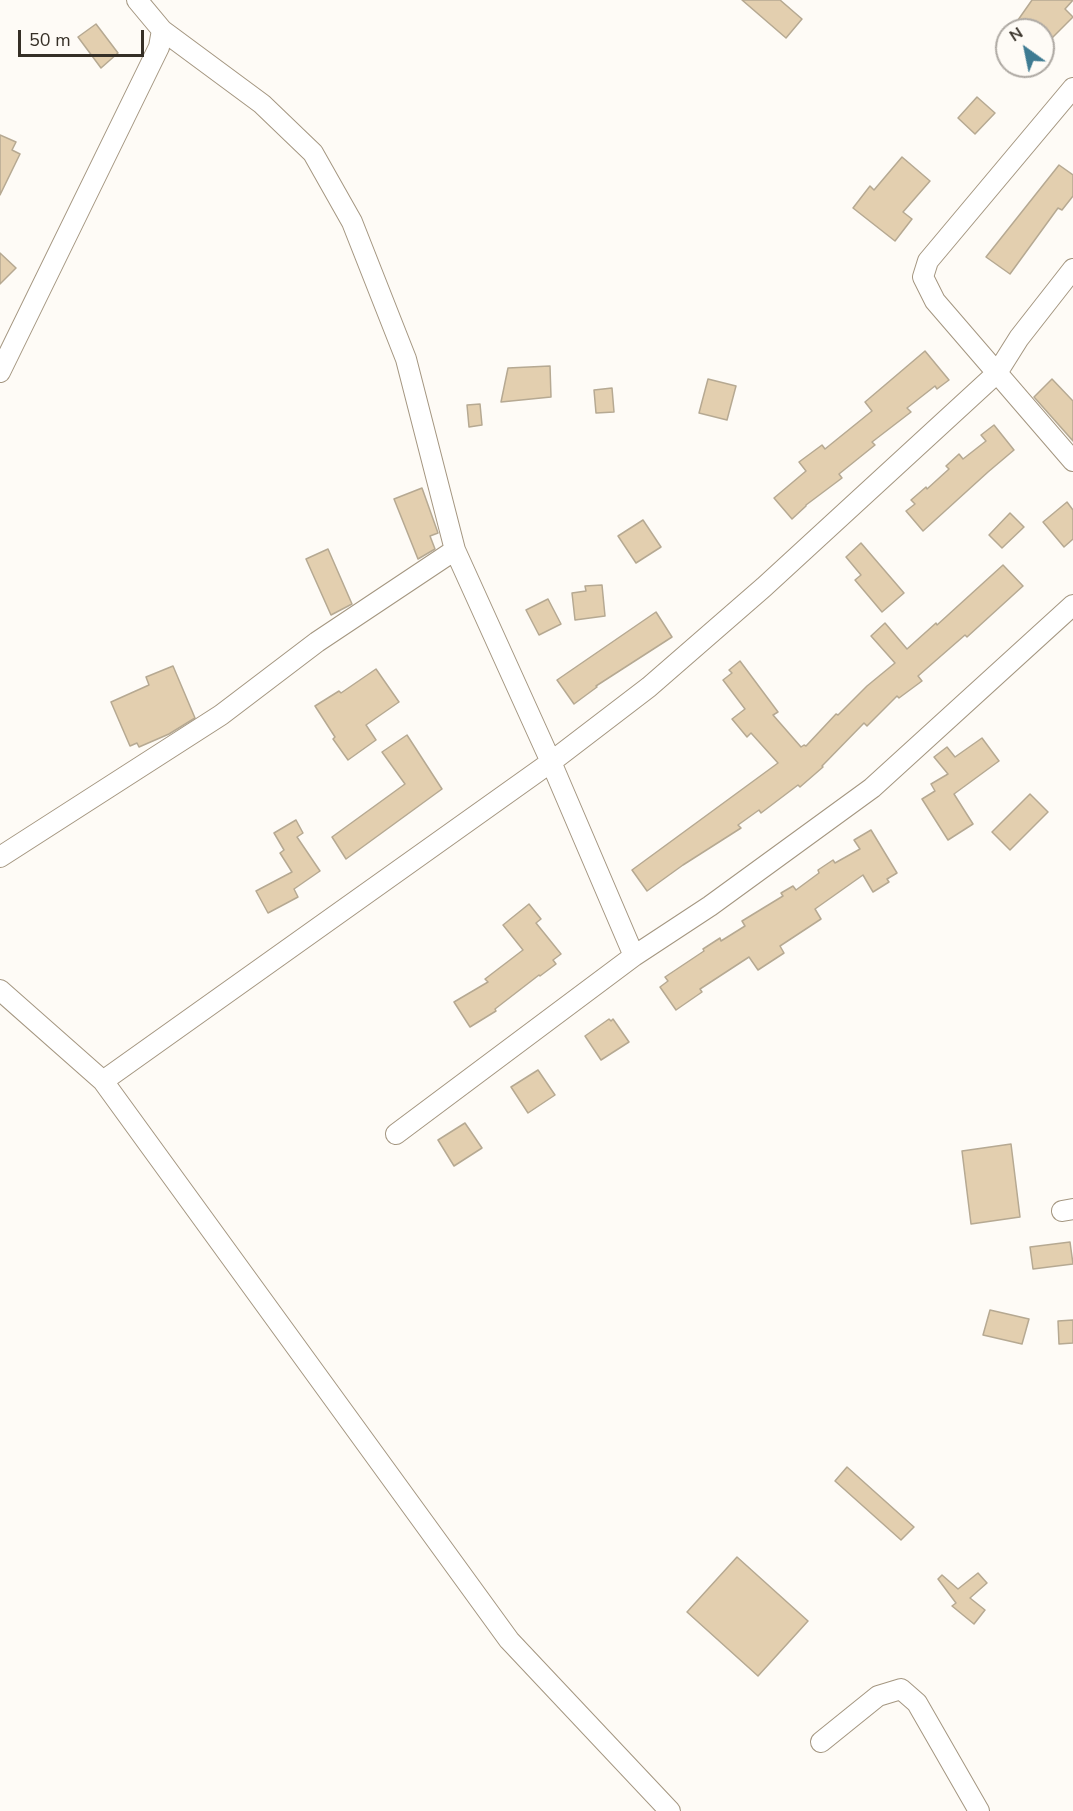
<!DOCTYPE html>
<html>
<head>
<meta charset="utf-8">
<style>
	body { margin:0 }
	#map { position:relative; width:1073px; height:1811px; overflow:hidden; background:#fefbf6; font-family:"Nunito Sans",sans-serif }
	canvas { display:block }
	.north { position:absolute; left:995px; top:18px; width:60px; height:60px; box-sizing:border-box; background:#fefbf6; border:2px solid #aea9a3; border-radius:50%; rotate:327deg; font-size:16px; font-weight:700; line-height:24px; text-align:center; color:#352f26 }
	.north::after { content:''; display:block; margin:auto; width:21px; height:27px; background:#3e7b92; clip-path:polygon(50% 0,100% 100%,50% 72%,0 100%) }
	.scale { position:absolute; left:18px; top:30px; width:126px; height:27px; box-sizing:border-box; border:3px solid #352f26; border-top:0; padding-left:8px; font-size:18px; line-height:21px; white-space:nowrap; color:#352f26; -webkit-text-stroke:4px #fefbf6; paint-order:stroke }
</style>
</head>
<body>
<div id="map">
<canvas width="1073" height="1811"></canvas>
<div class="north">N</div>
<div class="scale">50 m</div>
</div>
<script>
const context = document.querySelector('canvas').getContext('2d');
context.lineJoin = 'round';
function paint(path, color) { context.fillStyle = color; context.fill(path, 'evenodd'); }
function strokePath(path, color, width, dash) { context.strokeStyle = color; context.lineWidth = width; context.lineCap = dash ? 'butt' : 'round'; context.setLineDash(dash || []); context.stroke(path); }
const building = new Path2D(`
	M742,0H780L802,19L786,38Z
	M1032,0H1073L1065,9L1073,17L1043,47V30H1011Z
	M96,24L118,53L101,68L78,37Z
	M977,97L995,113L975,134L958,118Z
	M0,135L16,142L12,150L20,154L0,195Z
	M902,157L930,181L903,212L912,219L895,241L853,208L870,186L874,190Z
	M1059,165L1073,175V196L1062,210L1058,208L1010,274L986,257Z
	M0,253L16,268L0,284Z
	M925,351L949,380L937,389L935,386L907,408L911,412L872,442L875,445L839,474L842,478L806,505V506L792,519L774,498L806,471L799,462L822,445L825,449L872,411L865,402Z
	M550,366L551,397L501,402L508,368Z
	M708,379L736,386L727,420L699,413Z
	M1052,379L1073,401V441L1034,397Z
	M612,388L614,412L596,413L594,390Z
	M480,404L482,425L469,427L467,405Z
	M994,425L1014,450L988,472L923,531L906,511L915,504L911,500L926,487L927,489L949,469L946,466L959,454L963,459L986,441L981,435Z
	M422,488L438,533L430,536L435,549L418,559L394,499Z
	M1067,502L1073,510V539L1064,547L1043,522Z
	M1010,513L1024,527L1002,548L989,535Z
	M643,520L661,547L636,563L618,536Z
	M861,543L904,593L882,612L855,580L861,575L846,557Z
	M328,549L352,604L331,615L306,559Z
	M1003,565L1023,586L967,637L965,635L918,676L922,681L899,698L897,696L867,726L864,723L822,766L823,767L800,787L798,785L761,813L759,810L738,825L741,828L683,865L647,891L632,870L778,763L751,733L747,737L732,719L745,709L723,680L732,673L729,670L740,661L778,712L773,715L801,747L804,745L806,746L836,714L838,715L867,686L895,663L871,636L885,623L907,649L936,623L937,625Z
	M602,585L605,616L575,620L572,593L586,591L585,586Z
	M548,599L561,624L539,635L526,610Z
	M656,612L672,637L596,686L597,687L574,704L557,680Z
	M173,666L195,718L169,734L139,747L137,743L130,746L111,702L149,685L146,677Z
	M376,669L399,702L366,725L376,740L348,760L333,739L335,737L315,706L339,691L341,693Z
	M407,735L442,789L346,859L332,837L405,784L382,752Z
	M982,738L999,761L954,794L973,824L948,840L922,799L935,791L931,784L948,774L934,757L947,747L955,757Z
	M1030,794L1048,812L1010,850L992,832Z
	M296,820L303,833L297,837L320,871L294,889L298,897L268,913L256,891L292,872L280,853L284,850L274,833Z
	M871,830L897,873L887,879L889,882L873,892L863,875L815,909L821,919L780,946L784,953L758,970L749,957L700,989L702,992L676,1010L660,987L668,981L665,977L704,951L703,949L720,938L721,941L745,926L742,921L783,896L781,893L793,886L796,890L819,873L818,870L833,860L835,863L860,849L854,840Z
	M529,904L541,919L536,923L561,954L553,960L556,964L540,976L539,975L495,1009L496,1011L470,1027L454,1002L488,982L485,979L523,950L503,925Z
	M609,1019L611,1021L613,1019L629,1042L601,1060L585,1036Z
	M538,1070L555,1095L528,1113L511,1087Z
	M465,1123L482,1148L454,1166L438,1140Z
	M1011,1144L1020,1217L971,1224L962,1151Z
	M1070,1242L1073,1264L1033,1269L1030,1247Z
	M990,1310L1029,1319L1022,1344L983,1335Z
	M1073,1320V1343L1059,1344L1058,1321Z
	M847,1467L914,1527L901,1540L835,1481Z
	M737,1557L808,1621L758,1676L687,1612Z
	M978,1573L987,1583L970,1598L985,1610L974,1624L952,1606L956,1603L938,1579L942,1575L958,1589Z`);
paint(building, '#e3cfaf');
strokePath(building, '#b6a992', 1.5);
const minor = new Path2D(`
	M162,30L262,104L313,153L352,222L406,359L455,550L551,762L634,956
	M1073,88L928,261L923,277L935,301L1073,461
	M0,372L159,47L162,30L137,0
	M0,857L221,715L317,642L455,550
	M0,990L103,1081L509,1640L670,1811
	M103,1081L551,762L649,687L764,587L997,373L1019,338L1073,269
	M396,1134L634,956L710,906L872,788L1073,605
	M1062,1211L1073,1209
	M821,1742L878,1696L901,1689L917,1703L979,1811`);
strokePath(minor, '#a49680', 22);
strokePath(minor, '#fff', 20);
</script>
</body>
</html>
